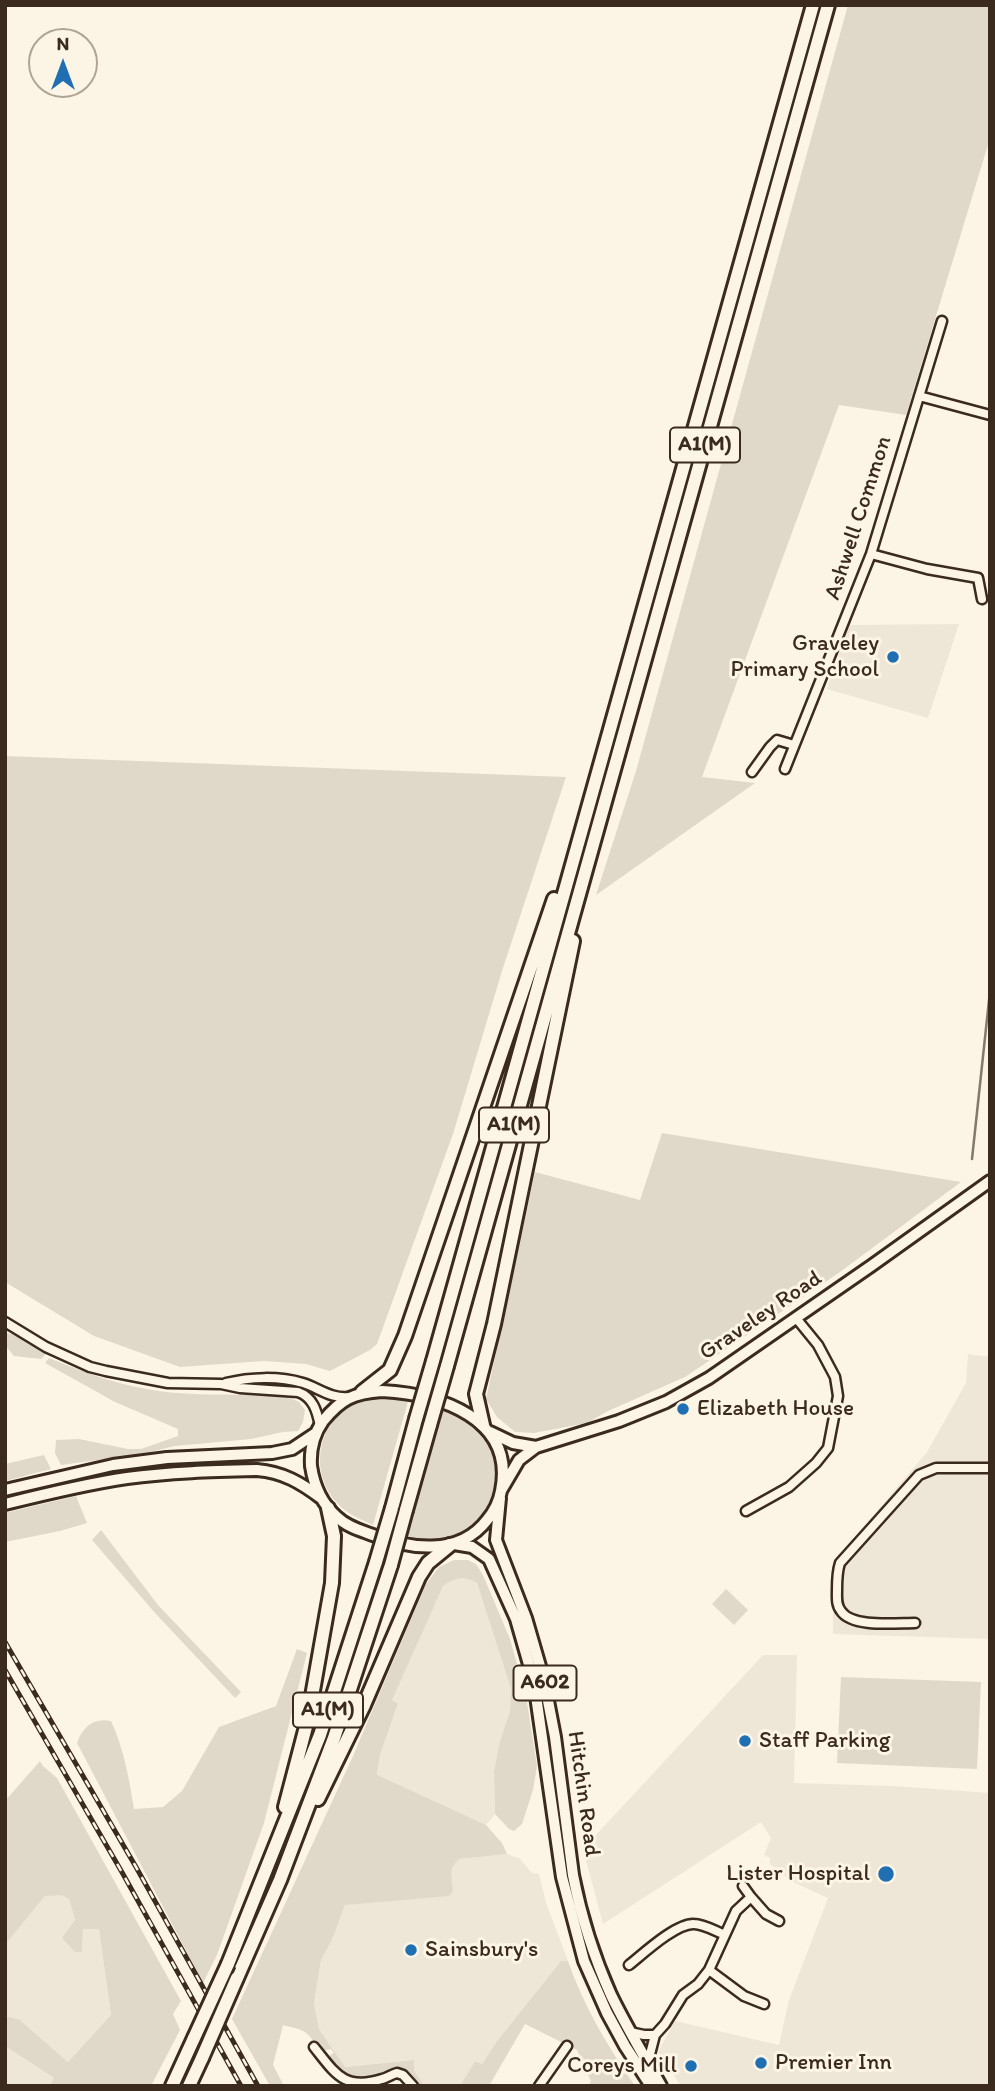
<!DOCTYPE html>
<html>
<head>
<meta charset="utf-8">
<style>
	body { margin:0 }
	#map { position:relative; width:995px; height:2091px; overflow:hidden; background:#fcf5e5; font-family:Itim,sans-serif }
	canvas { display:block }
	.frame { position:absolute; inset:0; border:7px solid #3b2a1e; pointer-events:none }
	.north { position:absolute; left:28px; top:28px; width:70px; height:70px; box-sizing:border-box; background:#fcf5e5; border:2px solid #afa495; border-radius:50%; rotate:0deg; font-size:19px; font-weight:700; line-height:28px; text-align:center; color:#3b2a1e }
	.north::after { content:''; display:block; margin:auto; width:24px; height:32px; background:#1f6fb2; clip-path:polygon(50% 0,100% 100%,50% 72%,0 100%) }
</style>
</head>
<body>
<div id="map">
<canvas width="995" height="2091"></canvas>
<div class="frame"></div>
<div class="north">N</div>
</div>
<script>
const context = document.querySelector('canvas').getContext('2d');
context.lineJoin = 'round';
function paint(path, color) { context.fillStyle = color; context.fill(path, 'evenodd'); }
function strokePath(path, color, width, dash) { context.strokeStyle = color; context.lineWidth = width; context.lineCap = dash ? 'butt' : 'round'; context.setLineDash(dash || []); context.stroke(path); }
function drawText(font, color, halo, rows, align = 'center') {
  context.font = font + ' Itim,sans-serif'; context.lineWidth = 6; context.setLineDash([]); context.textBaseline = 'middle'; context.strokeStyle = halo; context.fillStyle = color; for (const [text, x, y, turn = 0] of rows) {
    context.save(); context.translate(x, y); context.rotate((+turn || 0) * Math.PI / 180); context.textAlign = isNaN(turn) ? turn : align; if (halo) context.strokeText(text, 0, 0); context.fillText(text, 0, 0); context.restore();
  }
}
paint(new Path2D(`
	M959,624L928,718L827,689L849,625Z
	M968,1354L990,1357V1639L833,1634V1563L927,1452L966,1383Z
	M466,1577L477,1583L511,1689L510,1711L499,1744L494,1771L495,1814L486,1825L377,1776L380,1755L398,1705L391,1701L424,1627L443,1586L455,1578Z
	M763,1655H797L794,1783L893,1786L990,1793V2086H681L658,2052L675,2021L779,2045L789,2000L828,1898L793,1882L770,1864V1858L764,1855L771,1838L761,1822L603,1924L583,1849Z
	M507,1854L520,1859L532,1873L539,1874L546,1903L568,1961H561L497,2041L482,2064L475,2061L460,2086H424L414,2070L413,2060L345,2067L319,2029L314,2003L321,1960L332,1940L345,1905L369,1902L451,1875L454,1863L460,1859Z
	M54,1894L61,1895L69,1899L75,1920L74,1952H82L83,1928H99L111,2015L68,2062L20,2020L10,2017L5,2018V1945L45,1896Z
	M5,2046L54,2078L49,2086H5Z`), '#eee6d6');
paint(new Path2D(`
	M848,5H990V138L906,415L839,405L702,777L755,783L596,895L636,771Z
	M5,756L566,777L502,971L453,1134L377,1344L370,1350L330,1371L306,1364L264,1361L180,1367L94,1336L5,1282Z
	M662,1133L961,1182L840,1272L685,1377L608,1411L587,1423L534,1433L515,1432L497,1417L486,1399L535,1172L640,1200Z
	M5,1333L13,1334L48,1352L41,1359L14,1356L5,1345Z
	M49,1358C81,1371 112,1383 147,1389C193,1398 241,1392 288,1397L299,1402L305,1410L303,1422L298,1431L283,1432L251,1439L175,1446L142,1454L61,1465L55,1453L56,1440L79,1439L128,1449H141L178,1436V1429L115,1402L45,1363Z
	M376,1395L409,1398L373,1525C360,1519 347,1514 337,1503C309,1473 317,1425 351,1404C359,1399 367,1397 376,1395Z
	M441,1407C455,1413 468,1419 478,1429C514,1467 493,1530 443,1539C430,1542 418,1539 405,1535Z
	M44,1455L51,1469L5,1481V1464Z
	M76,1496L87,1523L60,1531L5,1542V1513Z
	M101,1530L158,1605L241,1692L235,1698L156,1614L92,1540Z
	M454,1560H468L476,1564L483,1575L510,1639L526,1696L537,1766L533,1790L522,1824L514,1831L509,1829L495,1814L494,1771L499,1744L510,1711L511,1689L477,1583C463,1575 456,1577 443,1586L392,1700L398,1704L380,1755L377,1775L486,1825L502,1843L507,1854L460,1859C448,1866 452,1879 453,1891L449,1896L345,1905L332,1940L321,1960L314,2003L319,2029L345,2067L414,2060V2070L424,2086H416L407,2073L397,2070C381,2077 363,2080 346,2078L329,2061L330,2055L334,2053L331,2049C316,2054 315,2039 305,2032C298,2028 290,2027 283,2025L273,2065L284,2086H270L232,2019L353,1756L426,1584L439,1567Z
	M726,1589L748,1610L734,1625L712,1604Z
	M297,1649L307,1653L264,1823L217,1955L203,1983L77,1743C82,1728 93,1717 111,1721C124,1749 129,1779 134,1809L163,1807L182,1791L219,1727L276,1706Z
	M841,1677L981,1682L977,1769L837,1763Z
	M40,1761L43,1766L57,1778L181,2001L173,2014L180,2030L151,2086H49L54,2078L5,2046V2018L10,2017L20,2020L68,2062L111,2015L99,1929H83L82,1952H75L62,1938L75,1920L69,1899L61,1895L45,1896L5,1945V1801Z
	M561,1961H568C583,2005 608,2047 635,2086H589L591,2081L577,2050L525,2024L489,2086H460L475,2061L482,2064L497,2041Z`), '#e0d8c8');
strokePath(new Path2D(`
	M972,1159L990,991`), '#85796b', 2.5);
const minor = new Path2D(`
	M919,396L990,415
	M871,554L927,569L978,578L982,599
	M785,769L871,554L942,321
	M752,772L770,747L777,740L794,745
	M5,1322L46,1347L90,1367L106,1371L168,1383L221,1384L240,1388L298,1392C313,1397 317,1411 320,1426
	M226,1383C250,1377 279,1376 303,1383C319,1388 331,1399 349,1397
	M746,1511L789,1487L816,1463L828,1448L838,1396L835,1377L818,1345L796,1318
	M915,1623C896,1623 852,1628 841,1611C836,1605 837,1598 837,1590C837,1581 837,1572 840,1563L919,1475L936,1468H990
	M751,1897L766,1914L779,1921
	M629,1965C643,1954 676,1923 694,1924C704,1924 715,1931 725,1935
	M709,1970L744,1996L764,2004
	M630,2032L644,2035H655
	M314,2047C335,2073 344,2091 382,2079C387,2078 392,2074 397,2073L403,2075L413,2086
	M648,2062L655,2035L665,2024L683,1995L698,1984L709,1970L736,1911L751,1897L743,1886
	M539,2086L567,2046`);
const major = new Path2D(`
	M382,1391C439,1394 516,1418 501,1491C499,1502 494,1512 487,1520C459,1557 408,1549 370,1534C359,1530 346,1526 337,1517C322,1504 314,1486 311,1466C310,1450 313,1435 323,1421C341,1399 353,1393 382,1391Z
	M490,1432L513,1443L536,1447
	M502,1489L519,1460L536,1447L619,1421L666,1402L709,1378L871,1266L990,1181
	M5,1490L113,1465L167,1458L272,1453L292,1449L316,1433
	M500,1498L496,1540L526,1618L544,1680L555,1737L573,1875C581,1916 594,1957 611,1995C626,2026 644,2056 661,2086
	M5,1504C45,1494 86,1484 127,1478C170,1472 214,1471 257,1470C283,1472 301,1483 321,1498
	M454,1544L472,1547L489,1559L516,1619L534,1682L562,1877L584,1961L607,2013L625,2046L651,2086`);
const highway = new Path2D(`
	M433,1361L813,5
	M447,1366L828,5
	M362,1392L390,1370L405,1336L554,899
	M483,1425L476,1394L494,1324L573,941
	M392,1508L416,1419
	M406,1510L430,1425
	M318,1799L364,1705L419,1577L428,1563L450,1545
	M285,1807L308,1719L332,1583L334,1536L328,1508
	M228,1964L320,1735L376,1562
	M237,1978L280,1880L334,1738L391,1565
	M172,2086L194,2038
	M189,2086L202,2058`);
strokePath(minor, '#3b2a1e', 13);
strokePath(major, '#3b2a1e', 16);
strokePath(highway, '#3b2a1e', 18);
strokePath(minor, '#fcf5e5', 8);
strokePath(major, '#fcf5e5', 10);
strokePath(highway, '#fcf5e5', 12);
const rail = new Path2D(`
	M5,1642L136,1867L258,2086
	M5,1670L123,1874L241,2086`);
strokePath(rail, '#3b2a1e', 5);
strokePath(rail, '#fcf5e5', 2.5, [8]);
const highwayBridge = new Path2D(`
	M416,1419L433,1361
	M430,1425L447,1366
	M376,1562L392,1508
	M391,1565L406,1510
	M194,2038L228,1964
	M202,2058L237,1978`);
strokePath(highwayBridge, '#3b2a1e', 18, []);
strokePath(highwayBridge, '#fcf5e5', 12);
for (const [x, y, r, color] of [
	[893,657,7,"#1f6fb2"],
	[683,1409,7,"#1f6fb2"],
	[745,1741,7,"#1f6fb2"],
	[886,1874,9,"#1f6fb2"],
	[411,1950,7,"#1f6fb2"],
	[761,2063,7,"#1f6fb2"],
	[691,2066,7,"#1f6fb2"]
]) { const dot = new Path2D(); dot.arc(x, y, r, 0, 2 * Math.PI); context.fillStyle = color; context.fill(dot); strokePath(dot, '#fcf5e5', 2.5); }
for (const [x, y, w] of [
	[705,445,70],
	[514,1125,70],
	[545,1683,63],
	[328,1710,70]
]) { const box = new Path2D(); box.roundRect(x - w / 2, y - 17.5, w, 35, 5); context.fillStyle = '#fcf5e5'; context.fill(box); strokePath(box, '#3b2a1e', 2); }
drawText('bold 21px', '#3b2a1e', null, [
	["A1(M)",705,445],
	["A1(M)",514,1125],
	["A602",545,1683],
	["A1(M)",328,1710]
]);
drawText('23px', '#3b2a1e', '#fcf5e5', [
	["Ashwell Common",859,518,-72],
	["Graveley Road",761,1316,-34],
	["Hitchin Road",583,1794,82]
]);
drawText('23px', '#3b2a1e', '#fcf5e5', [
	["Graveley",879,644,"right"],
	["Primary School",879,670,"right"],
	["Elizabeth House",697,1409],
	["Staff Parking",759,1741],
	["Lister Hospital",870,1874,"right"],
	["Sainsbury's",425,1950],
	["Premier Inn",775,2063],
	["Coreys Mill",677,2066,"right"]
], 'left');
</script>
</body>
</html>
